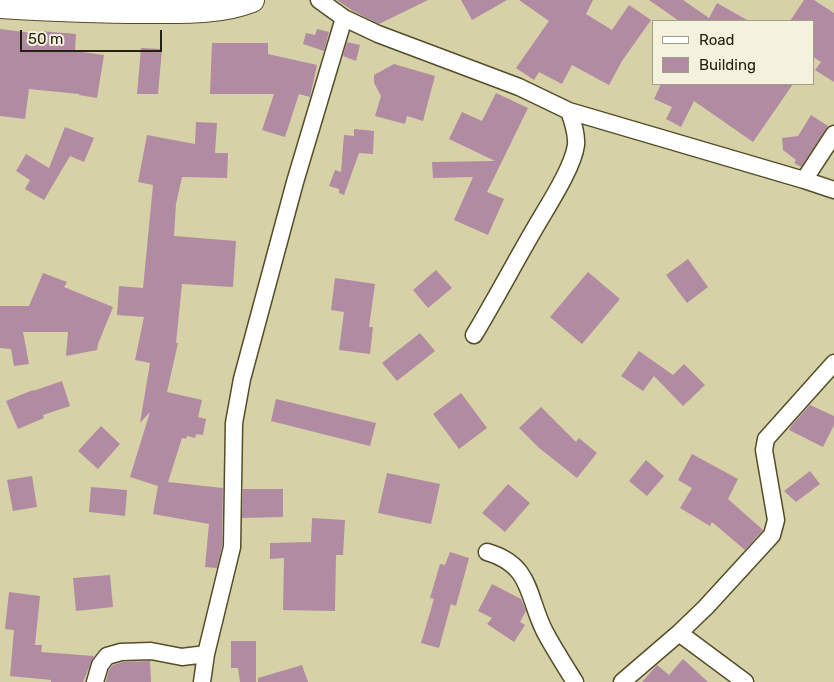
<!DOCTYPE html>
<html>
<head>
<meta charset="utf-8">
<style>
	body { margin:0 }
	#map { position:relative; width:834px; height:682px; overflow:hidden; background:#d7d1a7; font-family:Rubik,sans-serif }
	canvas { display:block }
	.legend { position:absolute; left:652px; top:20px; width:162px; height:65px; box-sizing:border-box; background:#f4f1dc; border:1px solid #a19e8b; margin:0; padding:6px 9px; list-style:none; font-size:15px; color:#242111 }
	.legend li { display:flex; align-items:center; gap:10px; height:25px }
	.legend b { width:25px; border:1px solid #a19e8b }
	.scale { position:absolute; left:20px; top:30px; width:142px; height:22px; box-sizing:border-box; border:2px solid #242111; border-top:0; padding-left:6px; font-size:15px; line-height:18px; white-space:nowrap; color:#242111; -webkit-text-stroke:4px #f4f1dc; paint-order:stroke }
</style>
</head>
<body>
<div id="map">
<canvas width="834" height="682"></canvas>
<ul class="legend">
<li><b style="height:6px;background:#fff"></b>Road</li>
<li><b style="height:14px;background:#b18ba2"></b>Building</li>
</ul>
<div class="scale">50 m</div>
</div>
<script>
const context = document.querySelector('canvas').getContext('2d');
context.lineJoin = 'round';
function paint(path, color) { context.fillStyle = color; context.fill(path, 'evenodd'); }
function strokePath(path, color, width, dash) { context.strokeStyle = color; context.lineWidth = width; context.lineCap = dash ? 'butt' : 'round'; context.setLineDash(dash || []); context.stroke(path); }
paint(new Path2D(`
	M337,0H428L379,24L353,11Z
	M461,0H507L472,20Z
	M519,0H593L586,14L612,30L629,5L651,20L622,61L609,85L572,65L562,84L539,72L534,80L516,68L549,21Z
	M649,0H683L709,18L717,3L749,21H679Z
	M804,0H814L834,13V82L815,70L821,62L813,57V21H790Z
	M0,29L40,34V31L76,34L75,51L104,55L97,98L79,95V94L29,89L25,119L0,116Z
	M317,29L329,32L324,51L303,44L306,33L315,35Z
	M347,42L360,45L356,61L343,56Z
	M212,43H268V54L317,65L310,97L299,94L285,137L262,130L274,94H210Z
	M141,48L162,49L158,94H137Z
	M394,64L435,76L423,121L407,116L405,124L375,116L381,96L374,83V75Z
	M661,84H793L753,142L694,101L681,127L666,119L672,107L654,99Z
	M496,93L528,108L487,192L504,199L488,235L454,220L473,177L433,178L432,162L495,161L449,139L462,112L482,121Z
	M811,115L828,126L801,167L794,163L796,160L783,150L782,138L798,136Z
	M196,122L217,123L215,153H228L227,178L182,177L176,204L174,236L236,241L233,287L182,284L176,343H178L167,392L202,400L198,417L206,419L203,435L196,434L195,438L187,436L186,439L182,438L168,482L223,488L222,546L217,568L205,567L209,524L153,514L158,486L130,477L150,412L140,423L150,363L135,360L144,317L117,315L119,286L143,288L153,185L138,182L147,135L195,144Z
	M65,127L94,138L84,162L70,156L44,200L25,189L30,180L16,171L26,154L49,168Z
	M354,129L374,131L373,154L359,153L344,195L339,193V189L329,186L335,170L341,172L344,135L354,136Z
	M688,259L708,287L687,303L666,275Z
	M436,270L452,288L428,308L413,290Z
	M588,272L620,299L582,344L550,317Z
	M43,273L67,282L64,287L113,307L98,344L97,350L66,356L68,332H23L29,364L14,366L11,349L0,348V306H29Z
	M335,278L375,284L369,327H373L370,354L339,350L344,312L331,310Z
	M420,333L435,351L397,381L382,363Z
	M639,351L673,375L684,364L705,385L683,406L654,376L643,391L621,376Z
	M62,381L70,406L43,415L44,418L18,429L6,401L33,390V391Z
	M461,393L487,428L459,449L433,414Z
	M276,399L376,423L370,446L271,421Z
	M810,405L834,416V425L823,447L789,430L792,425Z
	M541,407L576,442L579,438L597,453L577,478L538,447L519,428Z
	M101,426L120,444L98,469L78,451Z
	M692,454L738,479L728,499L763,530L745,550L712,522L710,526L680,508L692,488L678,480Z
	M646,460L664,476L647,496L629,481Z
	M810,471L820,484L796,502L784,491Z
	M387,473L440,484L431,524L378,513Z
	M32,476L37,507L13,511L7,480Z
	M508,484L530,503L505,532L482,513Z
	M91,487L127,490L125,516L89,512Z
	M243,489H283V517L242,518Z
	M312,518L345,520L343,555H336L335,611L283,610L284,558L270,559V543L311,542Z
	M450,552L469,558L456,606L451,604L439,648L421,643L434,599L430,598L440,564L445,565Z
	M110,575L113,607L76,611L73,578Z
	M492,584L521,599L526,611L520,622L525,625L514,642L487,624L492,618L478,611Z
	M9,592L40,596L35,645H42L41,652L94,656L83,682H51V680L10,676L14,630L5,629Z
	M231,641H256V682H240L238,668H231Z
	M683,659L708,682H642L657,665L669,675Z
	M150,661L151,682H106L109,670L113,665L123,662Z
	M302,665L308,682H258V678Z`), '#b18ba2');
const street = new Path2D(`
	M319,0L344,18L378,34L519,87L569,111L804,180L834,190
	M804,180L834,134
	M474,335C495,300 514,264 535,228C547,207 573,168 576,145C577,134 573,122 569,111
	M487,552C533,565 527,598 545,632C554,649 565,666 575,682
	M679,633L745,682
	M95,682L100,665L107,656L121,652L151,651L182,657L206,654
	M202,682L206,654L232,547L234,423L242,379L295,182L344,18
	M622,682L679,633L706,607L772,535L776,520L764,450L766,439L834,363`);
const secondary = new Path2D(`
	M0,6C49,9 97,11 146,11C182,11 218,13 252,0`);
strokePath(street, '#534e28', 19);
strokePath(secondary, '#534e28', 26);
strokePath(street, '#fff', 16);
strokePath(secondary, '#fff', 24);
</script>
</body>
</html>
